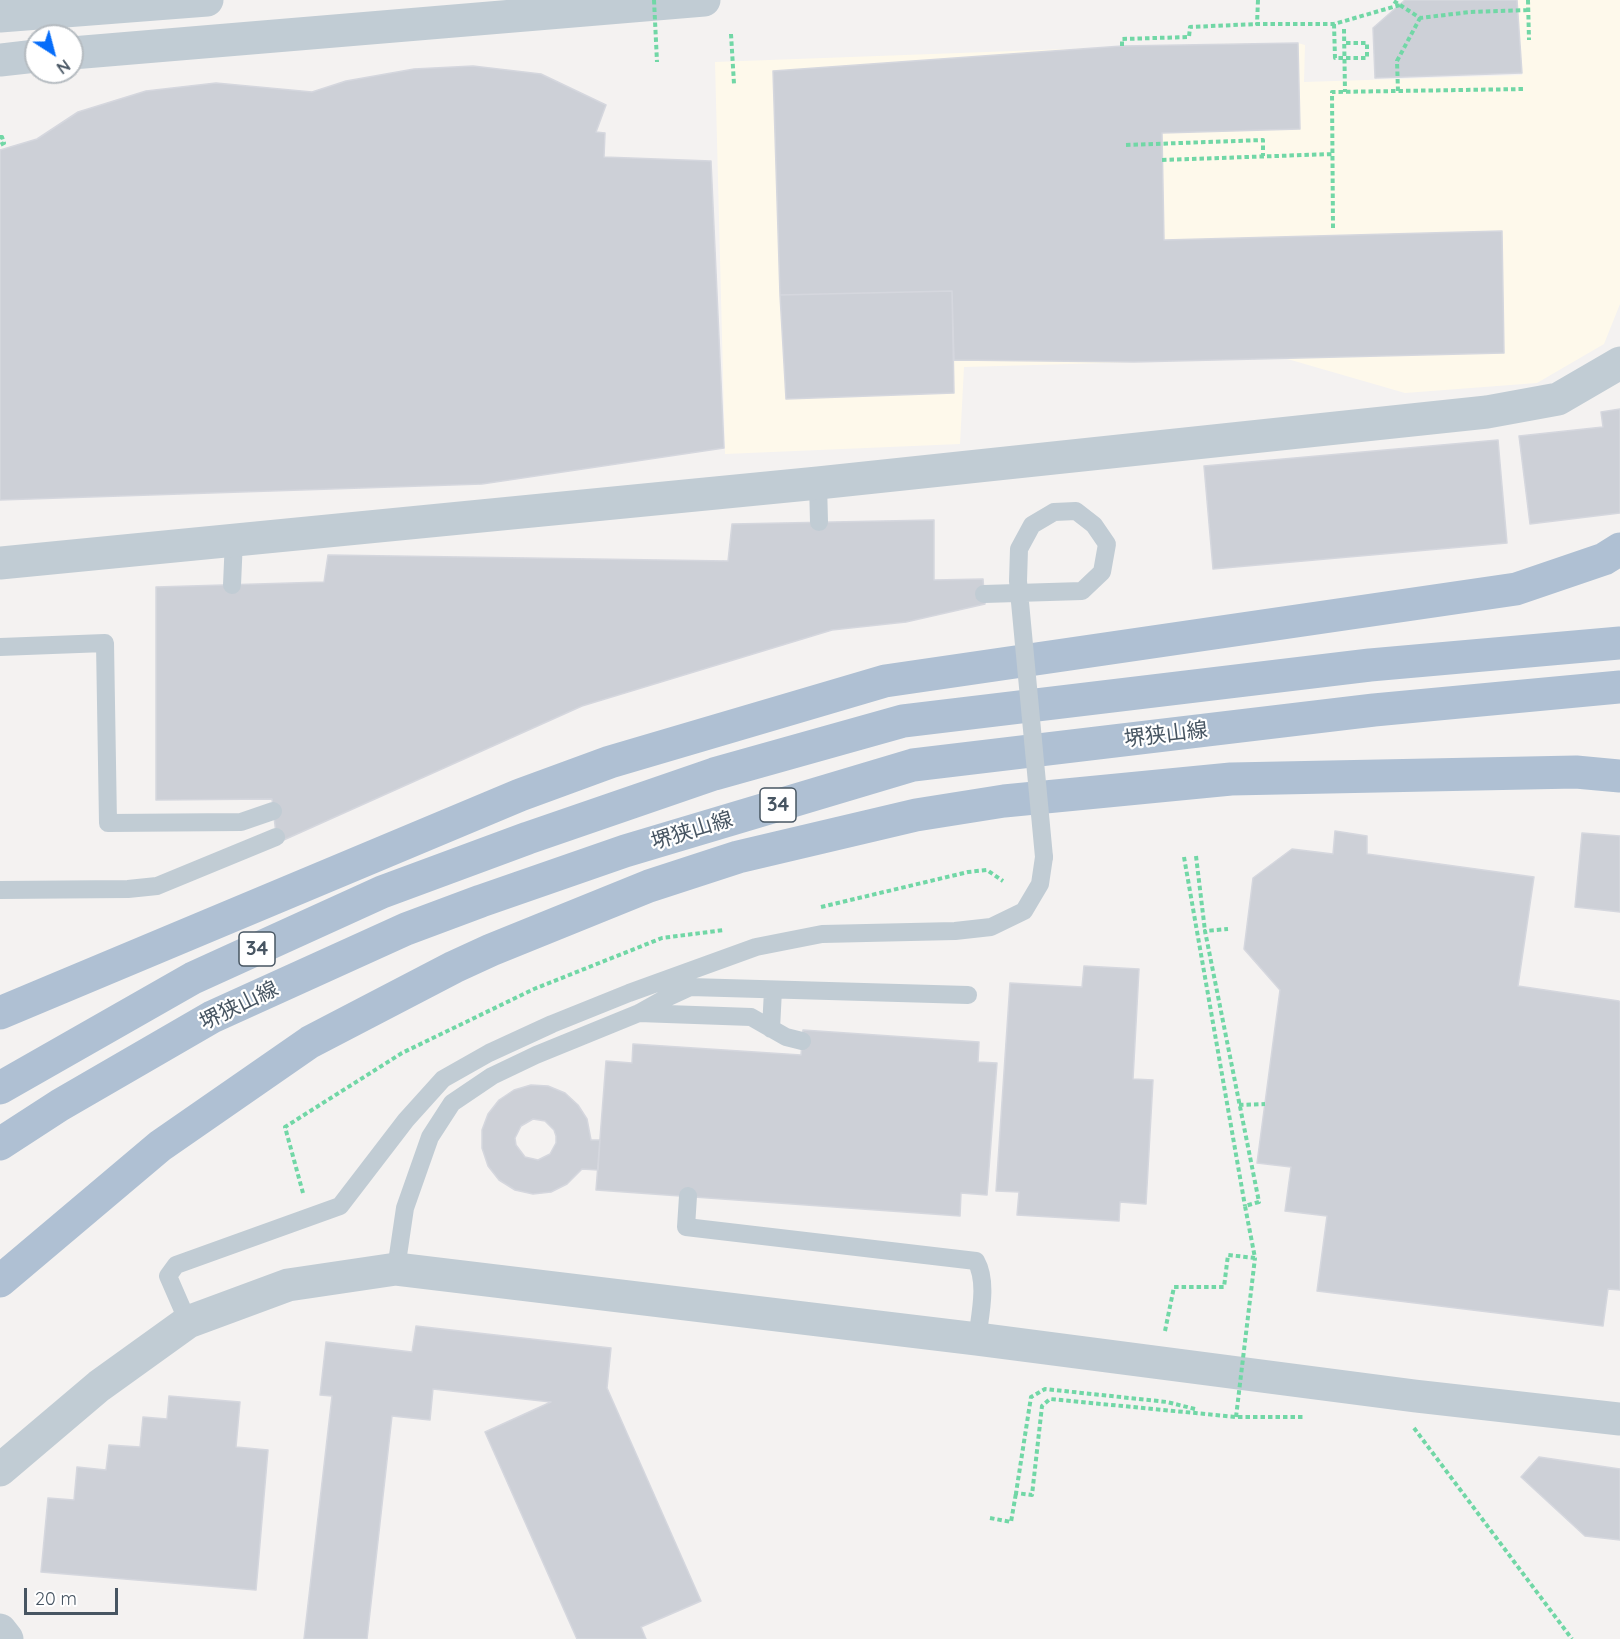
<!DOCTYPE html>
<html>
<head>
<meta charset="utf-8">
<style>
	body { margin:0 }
	#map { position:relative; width:1620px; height:1639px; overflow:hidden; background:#f4f2f1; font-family:Quicksand,sans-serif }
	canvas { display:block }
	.north { position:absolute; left:24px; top:24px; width:60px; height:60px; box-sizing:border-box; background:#fff; border:2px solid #b5bbc0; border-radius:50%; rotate:144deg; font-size:16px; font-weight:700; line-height:24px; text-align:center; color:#475562 }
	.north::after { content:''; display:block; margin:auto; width:21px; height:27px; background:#066dfa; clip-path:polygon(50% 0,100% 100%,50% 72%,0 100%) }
	.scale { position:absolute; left:24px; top:1588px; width:94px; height:27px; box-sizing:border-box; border:3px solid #475562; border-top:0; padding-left:8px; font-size:18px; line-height:21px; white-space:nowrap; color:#475562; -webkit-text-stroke:4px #fff; paint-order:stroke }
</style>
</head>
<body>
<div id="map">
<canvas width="1620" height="1639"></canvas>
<div class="north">N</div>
<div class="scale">20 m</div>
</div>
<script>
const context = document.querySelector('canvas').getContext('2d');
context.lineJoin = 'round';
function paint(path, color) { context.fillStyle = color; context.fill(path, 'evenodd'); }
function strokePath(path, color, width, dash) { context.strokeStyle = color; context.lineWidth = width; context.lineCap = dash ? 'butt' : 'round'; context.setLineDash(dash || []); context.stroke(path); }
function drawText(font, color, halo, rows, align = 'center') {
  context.font = font + ' Quicksand,"Noto Sans JP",sans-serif'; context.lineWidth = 4.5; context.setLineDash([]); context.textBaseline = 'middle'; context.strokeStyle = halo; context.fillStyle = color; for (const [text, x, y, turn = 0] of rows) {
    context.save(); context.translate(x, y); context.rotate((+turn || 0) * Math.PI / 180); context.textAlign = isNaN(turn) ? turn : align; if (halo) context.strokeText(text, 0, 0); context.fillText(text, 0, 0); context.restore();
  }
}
paint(new Path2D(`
	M1517,0H1620V304L1604,344L1537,383L1405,393L1284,358L964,367L960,444L725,454L715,62L1204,44L1298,43L1305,45L1304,82L1522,75Z`), '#fef9eb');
const building = new Path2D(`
	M1405,0H1517L1522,73L1375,78L1373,28Z
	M1298,43L1300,129L1162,133L1164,240L1502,231L1504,353L1134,362L954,360L952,291L780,295L773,71L1122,46Z
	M473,66L541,74L606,105L596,132L605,133L604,157L711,161L724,448L482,484L0,500V150L37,139L78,112L146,91L216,83L312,92L346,81L414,69Z
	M952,291L954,393L786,399L780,295Z
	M1620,409V513L1530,524L1519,436L1603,427L1601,412Z
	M1498,440L1507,543L1213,569L1204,466Z
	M934,520V580L983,579L985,604L906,622L832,630L582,706L277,843L272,799L156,800V587L324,582L328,555L728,561L732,524Z
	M1335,831L1367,836V854L1534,877L1518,986L1619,1001L1620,1003V1290L1608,1289L1603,1326L1317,1291L1327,1216L1285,1211L1291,1167L1257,1163L1280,990L1244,949L1253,878L1292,849L1333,854Z
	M1582,833L1620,836V912L1575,907Z
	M1084,966L1139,969L1133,1079L1153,1080L1146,1204L1120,1202L1119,1221L1017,1215L1019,1192L996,1191L1010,983L1082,987Z
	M803,1030L979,1042L978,1062L997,1063L987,1195L961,1193L960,1216L596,1190L606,1061L632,1063L633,1044L801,1055Z
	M531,1085L548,1086L565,1093L578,1105L587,1119L591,1140H600L598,1170L582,1169L567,1184L551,1192L533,1194L515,1190L499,1180L488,1166L482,1148V1130L488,1114L499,1100L514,1090ZM533,1119L545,1121L554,1130L556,1136V1143L550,1154L538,1160L525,1157L516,1145L515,1138L521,1126Z
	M416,1326L611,1348L607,1388L701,1601L641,1627L646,1639H577L485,1432L551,1402L433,1389L430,1420L392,1416L367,1639H304L332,1396L320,1395L326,1342L412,1352Z
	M169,1396L240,1402L236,1447L268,1450L256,1590L41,1572L48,1498L74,1500L77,1467L106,1470L109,1445L140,1447L143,1417L167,1419Z
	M1539,1457L1620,1469V1540L1585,1536L1521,1477Z`);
paint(building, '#cdd0d7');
strokePath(building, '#d5d7de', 1.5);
strokePath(new Path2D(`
	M1258,0L1257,24H1334L1400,5L1392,0
	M1528,0L1529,40
	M1400,5L1420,18L1470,12L1528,10
	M1344,29L1345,92
	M731,34L734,84
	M1122,46V39L1189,37L1190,27L1257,24
	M1398,91L1397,61L1420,18
	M0,137H2L4,143L0,145
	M1126,145L1263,140V156
	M1162,160L1333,154
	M1333,228L1332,92L1525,89
	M1196,856L1205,931
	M1184,857L1245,1206
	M821,907L968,872L987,870L1003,881
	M1239,1105L1265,1104
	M303,1193L285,1127L402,1053L534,989L662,938L724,930
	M1165,1331L1174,1287H1224L1228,1255L1255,1258L1245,1206L1259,1202L1205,931L1228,929
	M1195,1409L1167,1402L1045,1389L1031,1397L1016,1493L1032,1495L1042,1406L1050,1399L1236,1417H1304
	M1414,1428L1572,1639
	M990,1518L1011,1522L1016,1493`), '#71d7a6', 4, [4.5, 3]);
strokePath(new Path2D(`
	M818,483L819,522
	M232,585L234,539
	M0,647L105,643L108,823L241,822L273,811
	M0,890L128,889L157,886L276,837
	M639,1013L751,1017L786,1037L802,1041
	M771,1029L773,990
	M688,1196L686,1227L976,1261C988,1282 980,1315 977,1339
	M396,1269L405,1208L430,1137L452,1103L492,1076L536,1055L639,1013L664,999L690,987L968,995
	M188,1322L168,1276L176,1265L340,1206L406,1120L443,1079L489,1053L552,1024L629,993L756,947L822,934L955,931L991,927L1024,911L1040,884L1044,857`), '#c1ccd4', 18);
strokePath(new Path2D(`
	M0,16L207,0
	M72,53L704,0
	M0,60L36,56
	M0,563L818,483L1487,412L1558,399L1620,363
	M0,1470L99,1386L188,1322L288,1285L396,1269L977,1339L1415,1396L1620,1419
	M0,1630L7,1639`), '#c1ccd4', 33);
strokePath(new Path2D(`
	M0,1013L520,795L610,762L885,681L1516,589L1604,559L1620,549
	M0,1088L193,978L382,892L528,838L714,774L903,721L1370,665L1620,643
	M0,1144L60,1105L212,1017L406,929L481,901L625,851L913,765L1374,710L1620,687
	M0,1281L160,1146L310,1042L454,967L491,950L649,886L738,857L916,815L1004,801L1231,779L1576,772L1620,776`), '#afc0d3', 33);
strokePath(new Path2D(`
	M654,0L657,62
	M1334,24L1335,58H1367V43H1343
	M1236,1417L1255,1258`), '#71d7a6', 4, [4.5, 3]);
strokePath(new Path2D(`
	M984,594L1082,591L1102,572L1107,544L1094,525L1076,511L1054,512L1032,525L1019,549L1018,581L1044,857`), '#c1ccd4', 18);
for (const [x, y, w] of [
	[778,805,36],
	[257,949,36]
]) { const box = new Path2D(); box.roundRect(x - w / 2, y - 17, w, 34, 4.5); context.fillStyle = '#fff'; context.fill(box); strokePath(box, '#475562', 1.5); }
drawText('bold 20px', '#475562', null, [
	["34",778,805],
	["34",257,949]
]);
drawText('21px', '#475562', '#fff', [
	["堺狭山線",1166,735,-7],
	["堺狭山線",692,831,-17],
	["堺狭山線",239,1006,-26]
]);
</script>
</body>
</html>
